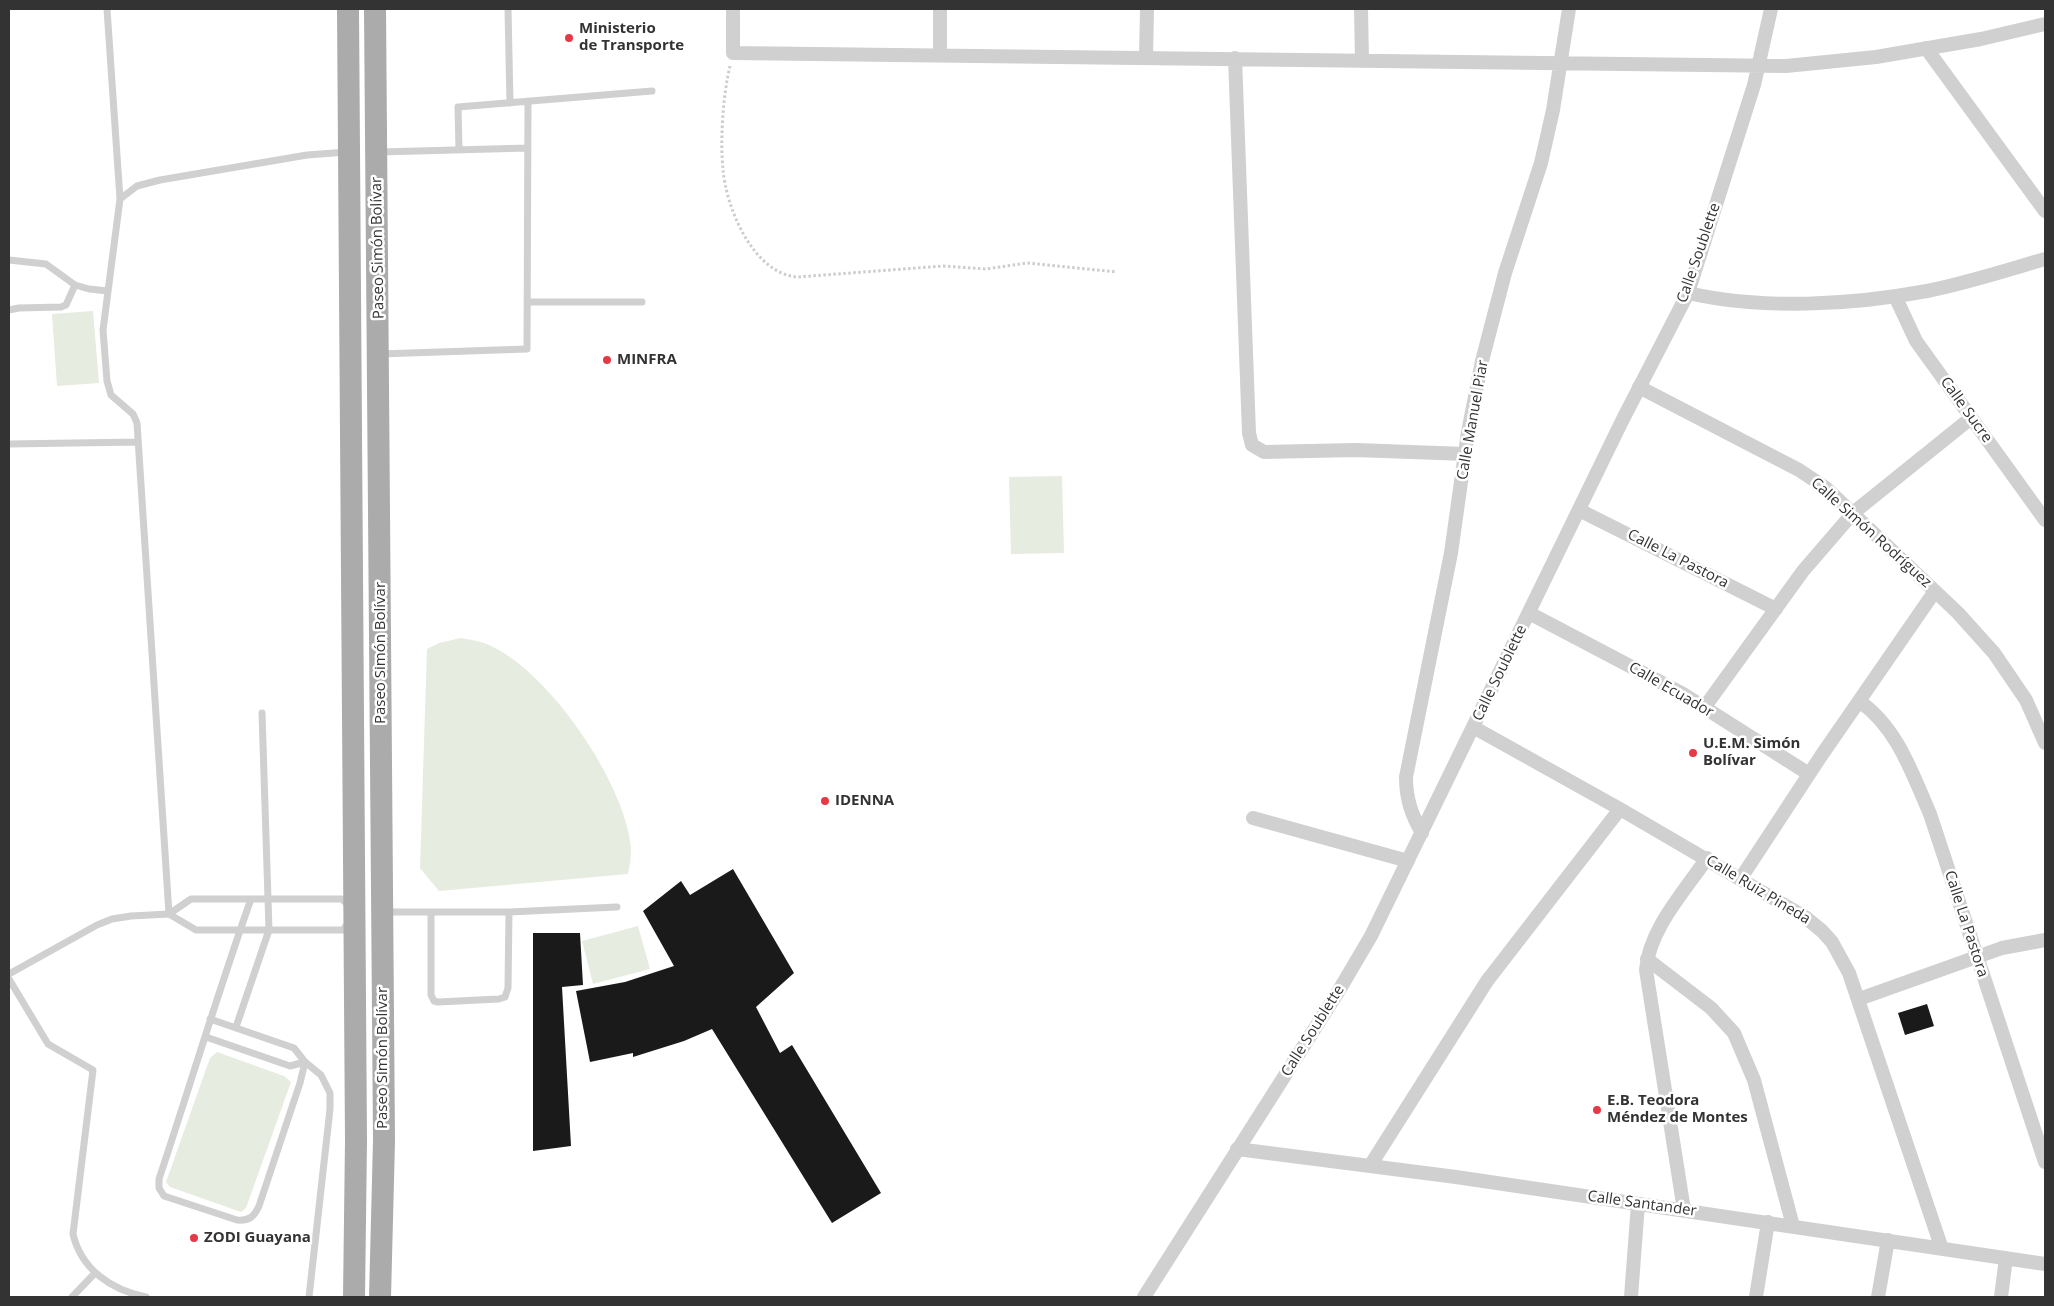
<!DOCTYPE html>
<html>
<head>
<meta charset="utf-8">
<style>
	body { margin:0 }
	#map { position:relative; width:2054px; height:1306px; overflow:hidden; background:#fff; font-family:"Open Sans",sans-serif }
	canvas { display:block }
	.frame { position:absolute; inset:0; border:10px solid #333; pointer-events:none }
</style>
</head>
<body>
<div id="map">
<canvas width="2054" height="1306"></canvas>
<div class="frame"></div>
</div>
<script>
const context = document.querySelector('canvas').getContext('2d');
context.lineJoin = 'round';
function paint(path, color) { context.fillStyle = color; context.fill(path, 'evenodd'); }
function strokePath(path, color, width, dash) { context.strokeStyle = color; context.lineWidth = width; context.lineCap = dash ? 'butt' : 'round'; context.setLineDash(dash || []); context.stroke(path); }
function drawText(font, color, halo, rows, align = 'center') {
  context.font = font + ' "Open Sans",sans-serif'; context.lineWidth = 5; context.setLineDash([]); context.textBaseline = 'middle'; context.strokeStyle = halo; context.fillStyle = color; for (const [text, x, y, turn = 0] of rows) {
    context.save(); context.translate(x, y); context.rotate((+turn || 0) * Math.PI / 180); context.textAlign = isNaN(turn) ? turn : align; if (halo) context.strokeText(text, 0, 0); context.fillText(text, 0, 0); context.restore();
  }
}
paint(new Path2D(`
	M93,311L99,383L57,386L52,314Z
	M1062,476L1064,553L1011,554L1009,477Z
	M461,638C472,640 481,641 491,646C550,673 625,783 631,847C631,856 630,865 628,874L439,891L420,868L427,649L439,643Z
	M638,926L650,969L593,984L582,941Z
	M217,1052L284,1076L291,1082L246,1208L241,1212L170,1187L166,1182L210,1058Z`), '#e6ecdf');
paint(new Path2D(`
	M733,869L794,973L756,1007L780,1053L792,1045L881,1193L832,1223L712,1029L684,1041L633,1057V1053L590,1062L576,991L625,982L674,966L643,911L681,881L690,895Z
	M533,933H580L583,985L562,987L571,1146L533,1151Z
	M1927,1004L1934,1026L1905,1035L1898,1013Z`), '#1a1a1a');
strokePath(new Path2D(`
	M730,66C723,95 720,139 723,169C726,208 753,273 797,277L943,266L986,269L1027,263L1116,272`), '#cdcdcd', 3, [2.5, 2.5]);
strokePath(new Path2D(`
	M107,9L120,199L103,330L107,381L111,395L133,414L137,423L169,914
	M508,9L510,103
	M459,150L458,107L652,91
	M380,152L528,148
	M120,199L137,186L160,180L307,155L347,152
	M9,260L46,264L75,285L89,289L108,291
	M527,302H642
	M9,310L19,308L61,307L66,305L75,285
	M380,354L527,349L528,101
	M9,444L138,442
	M251,899C218,992 190,1086 159,1179V1188L164,1196L237,1220C249,1221 254,1217 259,1206L300,1083L305,1062
	M385,912H509L617,907
	M431,912V995L434,1001L438,1002L499,999L505,997L508,988L509,912
	M169,914L196,930H343L348,923
	M9,974L97,925L112,919L131,916L169,914L191,899H342L349,906
	M9,979L48,1044L93,1070L73,1234C81,1269 111,1290 146,1297
	M210,1019L294,1048L305,1062L321,1075L330,1093V1109L309,1297
	M236,1027L269,930L262,713
	M206,1037L290,1066L305,1062
	M72,1297L95,1273`), '#d0d0d0', 7);
strokePath(new Path2D(`
	M733,9V53L1786,66L1876,57L1981,39L2045,24
	M1361,9L1362,60
	M1926,48L2045,211
	M940,55V9
	M1146,57L1147,9
	M1235,58L1249,433L1252,445L1264,452L1356,450L1466,454
	M1688,293C1763,310 1852,305 1927,291C1967,283 2007,270 2045,259
	M1895,296L1916,341L2045,520
	M1639,387L1799,470L1826,488L1958,613L1994,653L2026,700L2045,743
	M1579,510L1776,609
	M1529,613L1683,694L1809,774
	M1859,701C1897,727 1912,773 1930,814L2045,1162
	M1704,708L1803,571L1853,513L1971,418
	M1473,727L1620,809L1805,917L1822,931L1832,942L1849,973L1942,1249
	M1253,818L1408,861
	M1422,833C1411,814 1406,798 1406,777L1451,553L1468,432L1482,361L1505,273L1541,163L1553,110L1569,9
	M1741,878L1821,756L1935,591
	M1647,959L1711,1008L1734,1033L1754,1080L1793,1226
	M1859,999L2002,948L2045,940
	M1237,1149L1456,1177L2045,1264
	M1370,1166L1487,981L1620,809
	M1684,1210L1646,970C1649,929 1685,891 1707,858
	M1144,1297L1338,992L1371,936L1622,421L1688,293L1754,85L1771,9
	M1631,1297L1638,1204
	M1756,1297L1768,1222
	M1878,1297L1888,1240
	M2001,1297L2006,1258`), '#d0d0d0', 14);
strokePath(new Path2D(`
	M348,9L356,1141L354,1297
	M375,9L384,1141L380,1297`), '#ababab', 22);
for (const [x, y, r, color] of [
	[569,38,5,"#e63946"],
	[607,360,5,"#e63946"],
	[1693,753,5,"#e63946"],
	[825,801,5,"#e63946"],
	[1597,1110,5,"#e63946"],
	[194,1238,5,"#e63946"]
]) { const dot = new Path2D(); dot.arc(x, y, r, 0, 2 * Math.PI); context.fillStyle = color; context.fill(dot); strokePath(dot, '#fff', 2); }
drawText('bold 15px', '#333', '#fff', [
	["Ministerio",579,29],
	["de Transporte",579,46],
	["MINFRA",617,360],
	["U.E.M. Simón",1703,744],
	["Bolívar",1703,761],
	["IDENNA",835,801],
	["E.B. Teodora",1607,1101],
	["Méndez de Montes",1607,1118],
	["ZODI Guayana",204,1238]
], 'left');
drawText('15px', '#333', '#fff', [
	["Paseo Simón Bolívar",378,248,-91],
	["Calle Soublette",1699,253,-71],
	["Calle Sucre",1966,410,54],
	["Calle Manuel Piar",1473,420,-80],
	["Calle Simón Rodríguez",1871,533,42],
	["Calle La Pastora",1678,559,27],
	["Paseo Simón Bolívar",381,653,-90],
	["Calle Soublette",1500,673,-64],
	["Calle Ecuador",1671,690,30],
	["Calle Ruiz Pineda",1758,890,31],
	["Calle La Pastora",1966,924,72],
	["Calle Soublette",1313,1031,-58],
	["Paseo Simón Bolívar",383,1058,-90],
	["Calle Santander",1642,1204,8]
]);
</script>
</body>
</html>
